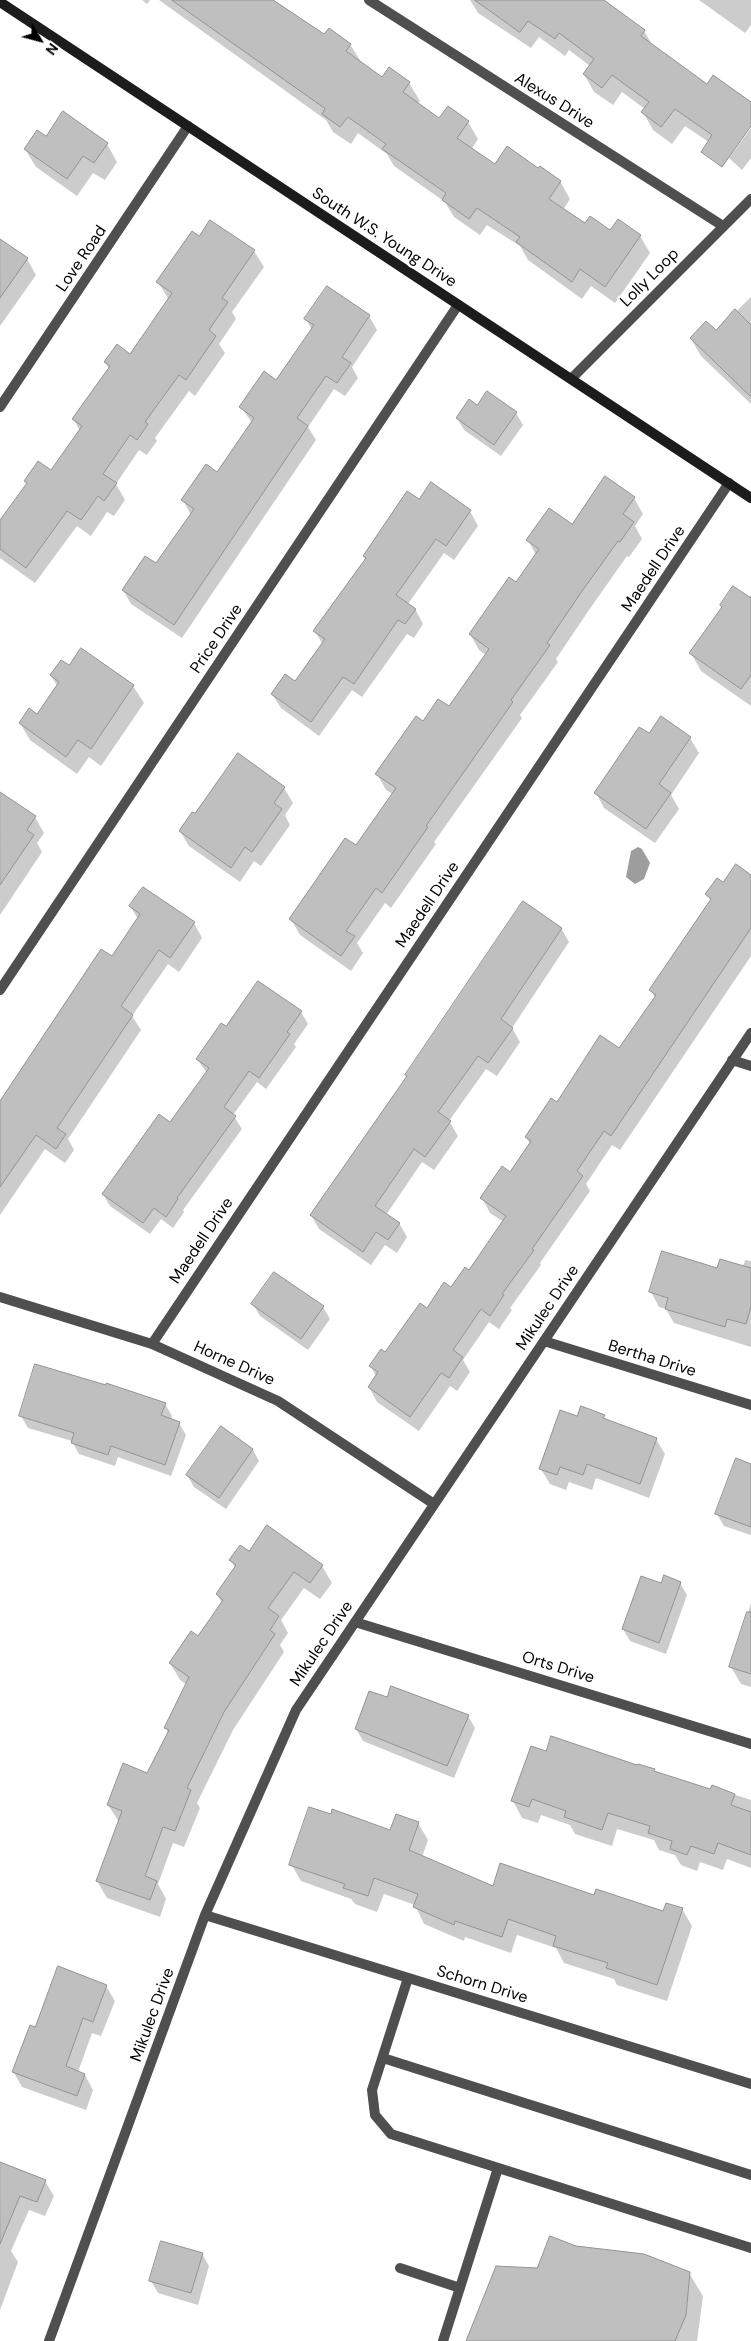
<!DOCTYPE html>
<html>
<head>
<meta charset="utf-8">
<style>
	body { margin:0 }
	#map { position:relative; width:751px; height:2341px; overflow:hidden; background:#fff; font-family:"DM Sans",sans-serif }
	canvas { display:block }
	.north { position:absolute; left:15px; top:15px; width:50px; height:50px; -webkit-text-stroke:4px #fff; paint-order:stroke; rotate:127deg; font-size:14px; font-weight:700; line-height:20px; text-align:center; color:#000 }
	.north::after { content:''; display:block; margin:auto; width:18px; height:22px; background:#000; clip-path:polygon(50% 0,100% 100%,50% 72%,0 100%) }
</style>
</head>
<body>
<div id="map">
<canvas width="751" height="2341"></canvas>
<div class="north">N</div>
</div>
<script>
const context = document.querySelector('canvas').getContext('2d');
context.lineJoin = 'round';
function paint(path, color) { context.fillStyle = color; context.fill(path, 'evenodd'); }
function strokePath(path, color, width, dash) { context.strokeStyle = color; context.lineWidth = width; context.lineCap = dash ? 'butt' : 'round'; context.setLineDash(dash || []); context.stroke(path); }
function drawText(font, color, halo, rows, align = 'center') {
  context.font = font + ' "DM Sans",sans-serif'; context.lineWidth = 5; context.setLineDash([]); context.textBaseline = 'middle'; context.strokeStyle = halo; context.fillStyle = color; for (const [text, x, y, turn = 0] of rows) {
    context.save(); context.translate(x, y); context.rotate((+turn || 0) * Math.PI / 180); context.textAlign = isNaN(turn) ? turn : align; if (halo) context.strokeText(text, 0, 0); context.fillText(text, 0, 0); context.restore();
  }
}
paint(new Path2D(`
	M638,847L642,849L650,863L644,879L635,884L626,877L631,851Z`), '#9d9d9d');
paint(new Path2D(`
	M142,0H150L147,4Z
	M159,0H274L325,36L350,44L361,62L382,78L389,69L409,83L420,101L417,104L439,120L468,122L478,139L471,150L495,166L538,170L560,181L570,199L563,210L585,225L610,231L640,236L650,253L615,303L591,286L582,299L528,260L520,246L487,225L480,235L454,217L445,202L394,166L387,154L358,133L351,144L333,132L326,120Z
	M470,0H602L644,31L653,46L707,86L751,103V124L719,149L685,126L672,144L653,130L643,112L645,109L622,92L613,105L594,92L584,74L590,66L569,50L565,56L539,37L531,48L478,13Z
	M699,0H751V25L745,33Z
	M751,128V158L742,170L729,158Z
	M47,137L107,144L117,162L105,180L93,173L77,196L36,167L25,149Z
	M211,221L254,251L264,267L232,312L236,319L219,344L225,353L195,396L189,391L155,438L157,441L147,455L139,450L116,484L125,500L114,516L107,512L91,536L77,526L35,583L0,558V522L27,484L25,481L51,472L80,431L74,420L109,369L105,362L130,355L169,300L158,282L199,238Z
	M0,241L27,259L36,275L0,326Z
	M751,297V404L701,356L691,339L716,331Z
	M369,316L377,330L352,367L358,378L345,396L334,389L308,427L316,440L182,638L131,604L123,590L156,565L191,515L183,500L217,474L252,423L241,407L277,381L312,330L306,319Z
	M478,407L516,413L523,425L501,456L464,430L457,418Z
	M634,498L643,514L635,526L642,539L629,557L627,556L589,610L556,659L558,662L520,715L522,718L434,842L436,844L391,908L385,903L357,943L363,953L351,971L300,935L291,919L356,847L393,794L386,790L377,774L423,723L449,708L486,655L479,650L470,634L516,583L536,555L528,540L572,526Z
	M419,501L470,511L478,526L454,560L444,553L408,604L415,609L423,624L414,638L407,634L362,697L352,690L319,736L281,708L272,694L295,683L323,645L315,631L366,560L364,556Z
	M751,595V706L701,671L691,653Z
	M70,667L133,686L144,703L101,766L89,757L77,774L30,740L20,723L37,716L58,687L51,676Z
	M661,718L690,738L699,753L671,795L679,809L655,843L604,808L596,793L649,735Z
	M238,755L284,788L293,803L285,815L290,825L261,866L254,861L240,882L189,846L180,831L195,815Z
	M0,793L35,817L44,833L37,843L42,852L0,915Z
	M751,876V956L620,1150L612,1145L586,1184L590,1191L540,1263L541,1265L510,1308L512,1310L499,1329L489,1322L463,1360L470,1372L457,1391L450,1386L419,1431L377,1402L369,1387L376,1377L371,1366L427,1310L469,1272L504,1222L490,1213L482,1198L511,1173L530,1144L526,1137L557,1104L619,1050L655,998L651,990L711,902L707,894L723,883Z
	M130,906L194,923L202,938L179,972L168,964L132,1016L141,1030L68,1139L74,1150L65,1163L45,1149L0,1215V1101L112,958L138,919Z
	M561,928L569,942L512,1028L520,1042L497,1076L486,1069L449,1121L458,1136L434,1170L422,1162L386,1215L399,1223L407,1237L397,1253L385,1245L371,1265L319,1229L311,1215L408,1077L406,1075Z
	M301,1012L308,1024L294,1044L296,1047L266,1089L257,1082L233,1115L242,1129L183,1210L184,1212L173,1228L161,1219L150,1234L110,1206L103,1194L170,1124L207,1073L197,1059L226,1028Z
	M745,1260L751,1261V1347L674,1323L666,1309L659,1307L651,1292L718,1270L743,1267Z
	M253,1304L323,1307L330,1319L308,1350L260,1316Z
	M107,1386L165,1404L172,1416L171,1420L179,1423L186,1435L171,1476L118,1457L115,1466L79,1454L72,1441L28,1428L21,1416Z
	M604,1416L606,1421L656,1439L665,1454L649,1498L596,1478L592,1490L569,1482L566,1490L550,1484L541,1469L578,1418Z
	M253,1450L259,1461L226,1509L194,1487L187,1475Z
	M751,1465V1535L724,1526L717,1514Z
	M249,1553L322,1566L332,1583L320,1599L304,1588L281,1620L288,1633L280,1645L284,1652L233,1730L197,1803L200,1808L184,1847L173,1843L158,1884L166,1899L160,1917L107,1898L97,1881L119,1822L108,1805L148,1774L168,1733L166,1728L187,1685L180,1680L170,1663L198,1638L222,1603L217,1595L235,1568L231,1560Z
	M680,1583L687,1595L666,1654L630,1641L623,1629L662,1584Z
	M751,1603V1687L741,1684L731,1667Z
	M388,1699L430,1700L468,1716L475,1728L454,1778L363,1741L356,1729Z
	M546,1753L654,1770L656,1773L711,1791L712,1787L751,1800V1868L727,1859L723,1870L700,1862L697,1871L681,1865L675,1855L659,1850L654,1840L617,1829L612,1846L575,1834L570,1825L541,1815L538,1823L522,1818L513,1801Z
	M418,1823L428,1840L422,1857L493,1888L595,1897L664,1913L682,1909L692,1926L667,2001L617,1985L614,1979L564,1963L556,1948L517,1935L511,1953L465,1937L464,1941L424,1924L415,1905L384,1894L377,1912L355,1904L351,1899L301,1881L291,1864Z
	M106,1986L115,2001L101,2036L92,2033L78,2072L85,2075L93,2090L86,2110L22,2087L13,2071L36,2028Z
	M0,2163L45,2181L54,2196L45,2216L29,2210L11,2251L18,2262L0,2310Z
	M575,2248L689,2273L703,2296L697,2341H467L538,2270Z
	M202,2254L209,2266L198,2305L158,2293L151,2281Z`), '#0003');
const building = new Path2D(`
	M172,0H273L324,34L329,28L351,44L346,51L382,77L389,67L410,82L403,92L439,118L448,106L469,121L457,138L495,164L507,146L538,168L540,166L561,181L549,199L585,223L590,216L610,230L618,219L641,235L605,287L580,269L572,282L516,242L520,237L477,208L469,219L442,200L446,193L382,149L386,144L348,117L340,127L322,114L325,109Z
	M475,0H604L645,30L641,36L707,84L713,75L751,102V126L722,167L701,152L712,135L675,109L661,127L641,112L649,102L612,75L602,88L583,74L594,59L559,33L555,39L528,21L520,32Z
	M63,111L108,143L94,163L83,156L67,179L24,149L37,130L46,136Z
	M210,220L255,250L222,298L228,302L209,330L216,336L186,380L179,375L145,422L148,424L137,440L130,435L103,474L117,483L104,501L98,496L81,520L67,511L26,568L0,549V520L27,483L24,481L38,461L51,470L82,426L72,419L110,366L104,362L117,344L130,354L172,293L156,282L192,231L199,236Z
	M0,239L28,258L0,298Z
	M327,286L370,315L342,357L351,363L337,383L326,376L297,418L308,426L174,625L122,590L145,556L156,563L194,509L181,500L206,464L217,472L254,418L239,407L264,371L276,380L314,325L304,319Z
	M735,309L751,325V397L690,338L706,321L716,330Z
	M487,391L517,412L494,445L456,418L469,399L477,405Z
	M605,476L635,497L623,514L634,522L620,542L618,541L580,594L547,643L550,645L511,700L513,702L426,826L428,827L382,893L376,888L346,931L355,936L341,956L289,919L345,838L356,845L396,788L375,774L416,716L423,721L438,699L449,706L489,649L469,634L509,577L516,582L539,549L526,540L549,508L572,524Z
	M431,482L471,510L446,546L436,539L396,595L416,609L405,624L398,620L354,684L343,677L311,722L271,694L285,674L295,681L325,639L313,631L366,558L363,556L407,491L419,499Z
	M733,586L751,598V675L741,689L689,653L722,607L720,605Z
	M81,648L134,685L91,749L78,740L66,757L19,723L29,708L37,714L59,682L50,675L61,660L69,665Z
	M661,716L691,737L659,784L671,793L646,829L594,793L639,727L649,733Z
	M238,753L285,787L274,803L282,809L252,852L245,847L231,868L179,831L192,812L195,813Z
	M0,792L36,816L27,830L34,835L0,885Z
	M736,864L751,875V928L611,1136L604,1131L577,1171L583,1176L532,1249L534,1250L502,1294L504,1295L490,1316L481,1309L453,1350L463,1357L449,1378L441,1373L410,1417L368,1387L378,1372L369,1366L381,1349L385,1352L420,1303L427,1308L444,1282L451,1287L465,1267L469,1270L506,1216L480,1198L502,1166L510,1172L531,1141L525,1137L551,1098L557,1102L600,1035L619,1048L656,995L649,990L711,899L705,894L717,878L723,882Z
	M143,887L195,922L170,958L159,950L121,1006L133,1015L57,1128L66,1134L56,1149L36,1135L0,1187V1101L101,949L112,956L140,914L129,906Z
	M523,901L562,928L501,1019L513,1028L488,1063L478,1056L438,1112L451,1121L425,1157L414,1149L375,1206L400,1223L388,1240L376,1232L363,1252L310,1215L407,1076L405,1075Z
	M258,981L302,1011L287,1032L290,1034L259,1078L249,1071L224,1107L236,1116L177,1198L178,1199L166,1217L154,1208L143,1223L102,1194L159,1114L170,1122L209,1068L196,1059L221,1023L226,1026Z
	M662,1251L717,1268L720,1259L751,1268V1307L746,1324L727,1319L725,1327L665,1309L668,1298L649,1292Z
	M274,1272L324,1306L301,1339L251,1304Z
	M35,1364L106,1385V1383L166,1403L161,1415L180,1422L165,1465L111,1446L108,1455L71,1443L74,1433L19,1416Z
	M581,1406L605,1415L603,1418L657,1438L640,1484L587,1464L583,1475L560,1467L557,1475L539,1469L560,1410L577,1416Z
	M221,1426L253,1449L219,1498L186,1475Z
	M736,1458L751,1464V1527L715,1514Z
	M267,1525L323,1565L310,1583L294,1572L268,1608L279,1616L270,1630L275,1634L224,1712L187,1788L191,1790L175,1831L163,1827L145,1876L157,1881L150,1900L96,1881L122,1811L107,1805L123,1763L147,1773L169,1730L164,1728L189,1677L169,1663L191,1631L198,1636L223,1600L216,1594L236,1565L229,1560L240,1545L249,1551Z
	M664,1575L681,1582L659,1643L622,1629L641,1576L661,1583Z
	M747,1612H751V1674L729,1667Z
	M391,1686L469,1715L447,1766L355,1729L369,1691L387,1697Z
	M551,1736L637,1765L638,1764L655,1769L654,1771L710,1789L712,1785L735,1794L731,1805L751,1812V1855L718,1843L714,1854L691,1846L687,1855L670,1849L672,1841L648,1833L650,1826L608,1813L602,1830L564,1817L566,1811L532,1799L529,1807L511,1801L531,1746L546,1751Z
	M309,1807L331,1814L332,1809L390,1830L396,1814L419,1822L409,1850L493,1886L500,1863L594,1895L596,1889L663,1911L666,1903L683,1908L657,1985L606,1968L608,1963L553,1946L556,1936L508,1919L502,1937L455,1921L454,1925L413,1907L418,1894L374,1878L368,1896L343,1888L345,1884L289,1865Z
	M58,1966L107,1985L93,2022L83,2018L66,2066L85,2074L77,2096L12,2072L30,2025L35,2027Z
	M0,2162L46,2180L37,2202L20,2196L0,2244Z
	M550,2236L576,2246L644,2254L690,2272L686,2315L675,2341H466L496,2266L537,2268Z
	M161,2241L203,2253L191,2293L149,2281Z`);
paint(building, '#bfbfbf');
strokePath(building, '#939393', 1);
strokePath(new Path2D(`
	M408,1978L372,2090L375,2115L391,2134L751,2248
	M383,2058L751,2175
	M400,2268L460,2288
	M443,2341L498,2168`), '#4f4f4f', 10);
strokePath(new Path2D(`
	M369,0L723,226
	M571,379L751,199
	M0,407L188,126
	M0,990L458,305
	M732,1060L751,1066
	M0,1297L152,1344L278,1401L434,1504
	M544,1341L751,1405
	M152,1344L729,483
	M355,1622L751,1744
	M205,1915L751,2084
	M49,2341L205,1915L296,1710L751,1033`), '#4f4f4f', 10);
strokePath(new Path2D(`
	M0,2L751,498`), '#1c1c1c', 10);
drawText('16px', '#000', '#fff', [
	["Alexus Drive",554,101,32],
	["South W.S. Young Drive",384,238,33],
	["Love Road",82,259,-56],
	["Lolly Loop",650,278,-45],
	["Maedell Drive",654,569,-56],
	["Price Drive",217,639,-56],
	["Maedell Drive",428,905,-56],
	["Maedell Drive",202,1241,-56],
	["Mikulec Drive",548,1308,-56],
	["Bertha Drive",652,1359,17],
	["Horne Drive",234,1364,24],
	["Mikulec Drive",322,1644,-56],
	["Orts Drive",558,1668,17],
	["Schorn Drive",482,1985,17],
	["Mikulec Drive",153,2015,-70]
]);
</script>
</body>
</html>
